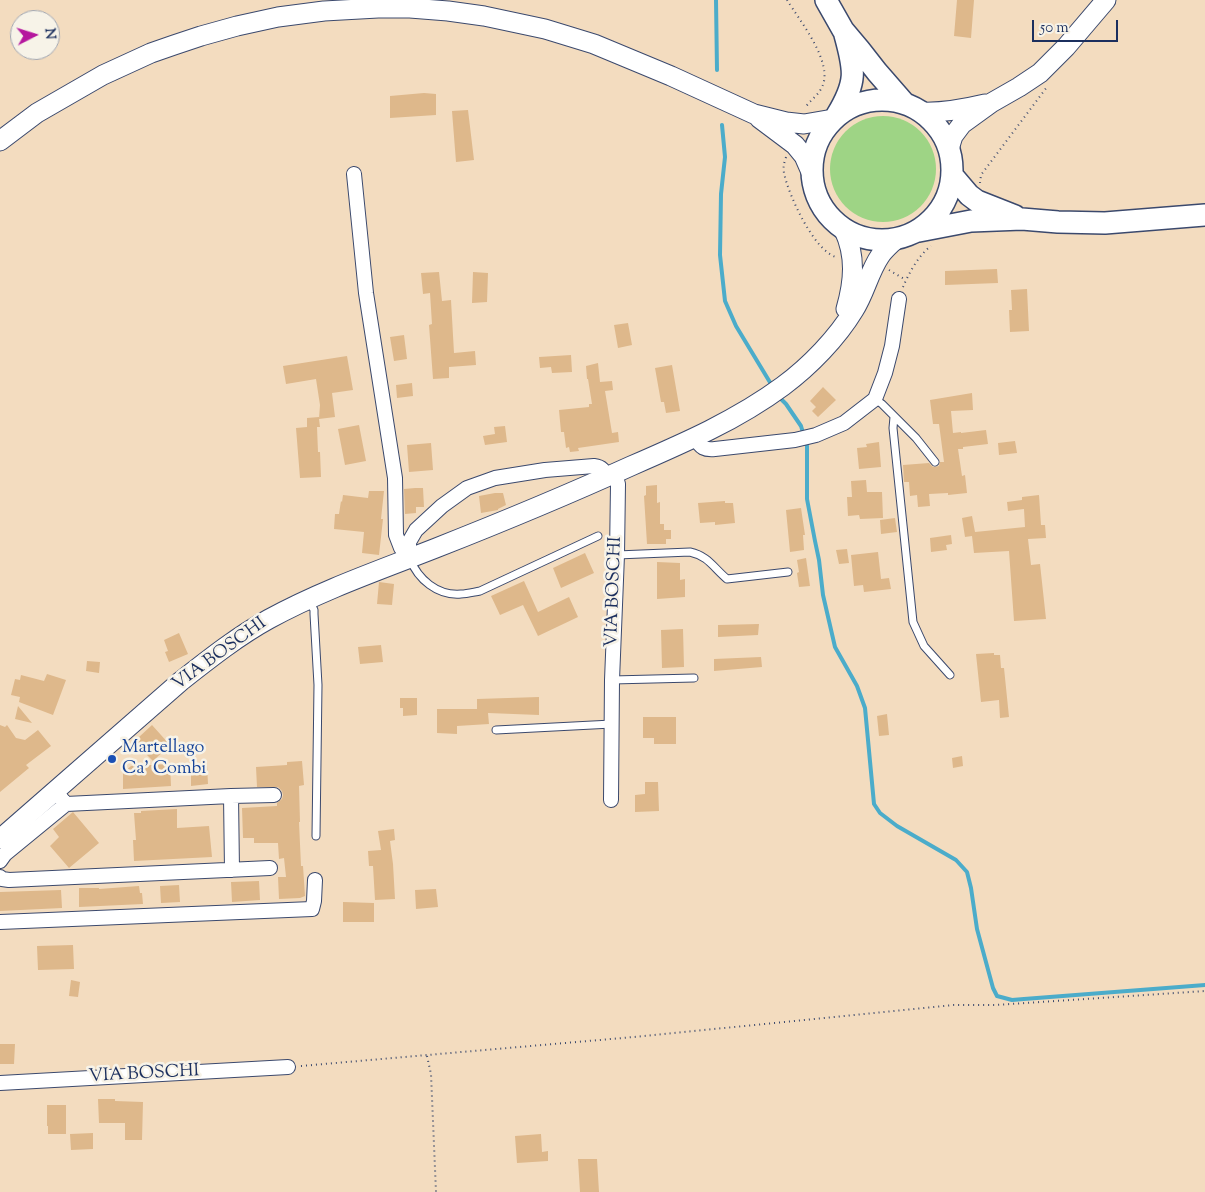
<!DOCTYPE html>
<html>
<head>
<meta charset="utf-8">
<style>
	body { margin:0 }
	#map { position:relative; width:1205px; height:1192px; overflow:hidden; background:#f3dcbf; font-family:"Sorts Mill Goudy",serif }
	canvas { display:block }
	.north { position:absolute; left:10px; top:10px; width:50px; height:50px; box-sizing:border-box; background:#f7f3e8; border:1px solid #9fa5b1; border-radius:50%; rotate:85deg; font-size:14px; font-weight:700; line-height:20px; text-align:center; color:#1b2f5e }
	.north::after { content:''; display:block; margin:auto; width:18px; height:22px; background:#b5179e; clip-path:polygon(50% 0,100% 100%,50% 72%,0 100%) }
	.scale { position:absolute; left:1032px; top:20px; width:86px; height:22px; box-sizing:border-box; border:2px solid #1b2f5e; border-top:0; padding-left:6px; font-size:15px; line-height:18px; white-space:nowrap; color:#1b2f5e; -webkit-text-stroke:4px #f7f3e8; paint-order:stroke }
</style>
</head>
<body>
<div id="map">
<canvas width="1205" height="1192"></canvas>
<div class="north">N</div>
<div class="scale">50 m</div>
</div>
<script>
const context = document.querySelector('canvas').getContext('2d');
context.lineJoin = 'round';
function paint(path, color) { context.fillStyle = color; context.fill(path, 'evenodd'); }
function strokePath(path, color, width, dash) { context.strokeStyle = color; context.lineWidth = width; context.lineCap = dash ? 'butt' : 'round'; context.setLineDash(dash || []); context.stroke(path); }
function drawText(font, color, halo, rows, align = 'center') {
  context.font = font + ' "Sorts Mill Goudy",serif'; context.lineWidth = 5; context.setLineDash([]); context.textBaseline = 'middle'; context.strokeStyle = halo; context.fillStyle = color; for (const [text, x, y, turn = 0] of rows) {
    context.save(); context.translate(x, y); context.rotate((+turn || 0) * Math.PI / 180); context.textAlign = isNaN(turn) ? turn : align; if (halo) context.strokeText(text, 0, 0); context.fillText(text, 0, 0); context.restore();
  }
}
paint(new Path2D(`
	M830 169a53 53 0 1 1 106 0a53 53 0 1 1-106 0Z`), '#9ed485');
strokePath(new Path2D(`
	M716,0L717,70
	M722,125L725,157L721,194L720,255L725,301L736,326L771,384
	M779,397L786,404L801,426L807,446V499L815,541L819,560L823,595L835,647L857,686L865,708L874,804L880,813L897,826L956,860L967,872L971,888L977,929L993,988L997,996L1012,1000L1024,999L1205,985`), '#4bacca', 4);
paint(new Path2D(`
	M957,0H974L971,38L954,36Z
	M424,93L436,94V115L390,118V96Z
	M468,110L474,160L456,162L452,111Z
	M997,269L998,283L945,285V271Z
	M439,272L442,301L451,300L454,353L475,351L476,365L449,367V378L433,379L429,325L432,324L430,293L423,294L421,273Z
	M473,272L488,273L487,302L472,303Z
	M1027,289L1029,331L1010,332L1009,310H1012L1011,290Z
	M628,323L632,345L618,348L614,325Z
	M404,335L407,359L394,361L390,337Z
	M571,355L572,372L552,373L551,367L540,368L539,357Z
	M347,356L353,390L332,393L335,417L319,419L320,427H317L318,452H320L321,477L300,478L296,428L307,427V418L319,417V419L320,405L316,379L286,384L283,366Z
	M598,363L600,382L612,381L613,390L605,391L612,433L618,432L619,442L578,448L579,451L570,452L569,447L566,448L564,432H561L559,410L589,407V404H592L588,379H587L586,366Z
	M672,365L680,411L666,413L664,402H661L655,368Z
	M412,383L413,396L397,398L396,385Z
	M823,387L836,400L818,417L812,411L816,407L810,401Z
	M972,393L973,410L951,411L953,433L961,432V433L986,430L988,444L963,447V449H958L962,476L965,475L967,493L948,495V493L929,494L930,506L918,507L917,495L910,496L909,482H904L903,465L929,463L933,467H935L939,466L940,462H944L939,424H933L930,400Z
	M359,425L366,461L345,465L338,429Z
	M505,426L507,442L485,445L483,436L495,434L494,427Z
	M1015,441L1017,453L999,455L998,443Z
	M879,442L881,467L859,469L857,448L867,447L866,444Z
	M431,443L433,470L409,472L407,445Z
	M866,480L867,492H882L883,518L860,519L859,515L848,516L847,497H852L851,481Z
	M657,485V503L660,502V524H664V530H671V539H666V544H647L644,496L646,495V486Z
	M415,488H423L424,507H416V513L405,514L404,489Z
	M369,491H384L381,519H383L379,555L362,553L364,532L334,529L335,514H339L341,501L342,502L343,495L368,498Z
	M495,493H503L506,505L498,509V510L481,513L479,496Z
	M1039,495L1041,525H1045L1046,538L1028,539L1031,565L1040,564L1046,619L1014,621L1009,551L974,553L972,536L965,537L962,518L972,516L975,532L1025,527L1024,509L1008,511L1007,502L1022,500V497Z
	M725,501V503H733L735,523L715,525V522L700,523L698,503Z
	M801,508L805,535H803L804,550L790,552L786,510Z
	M895,518L897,532L881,534L880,520Z
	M951,535L952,544L946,545L947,550L931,552L930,538Z
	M847,549L849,563L839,564L836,550Z
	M878,552L881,579L889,578L891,589L864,592L863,585L854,586L851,555Z
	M585,553L594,573L561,588L553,568Z
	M806,558L810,586L799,587L797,573L799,572L797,560Z
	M657,562L680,563V580L685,579V597L657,599Z
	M524,581L538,612L569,597L578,617L538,636L523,605L500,615L491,596Z
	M379,582L394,584L392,605L377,604Z
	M759,624L758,635L718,637V625Z
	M683,629L684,667L662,668L661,630Z
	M179,633L188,654L169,662L165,652L168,651L164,640Z
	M381,645L383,662L360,664L358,647Z
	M994,653V655H1000L1001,668H1004L1009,717L1000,718L999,700L981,702L976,654Z
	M761,657L762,667L714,671V659Z
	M87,661L100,662L99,673L86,671Z
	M47,674L66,680L53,715L19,702L20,697L11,695L15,679L20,680L21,675L44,681Z
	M539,697V715L488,713L489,724L457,726V734L437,733V709H477V699Z
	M400,698H417V715L403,716V708H400Z
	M18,706L32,723L15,719Z
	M887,714L889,735L879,736L877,716Z
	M643,717H676V744H654V738H643Z
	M0,725L5,727L7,725L16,738L25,740L38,730L51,746L26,765L29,768L0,792Z
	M152,725L170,745L153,761L136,744L141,739L139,737Z
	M962,756L963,766L953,768L952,758Z
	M302,761L304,785L299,786L300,822H299L301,866H303L305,896L300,898L279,899L278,877H286L284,858L279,859L278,843H254V838H243L242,808L277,806V803L282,799L283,795L282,791L278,787H257L256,767L287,765V762Z
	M170,764L171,786L123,789V773L131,766Z
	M207,765L208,784L191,786V773L193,772L192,766Z
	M645,782H658L659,811L635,812V795L645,794Z
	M177,809V828L209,826L212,857L134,861L133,840H136L134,813H141V811Z
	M73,812L99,843L69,868L50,846L59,837L53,829Z
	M394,829L395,840L390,841L393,864L395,899L375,900L373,866H369L368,851L381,850L378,831Z
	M259,881L260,900L232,902L231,882Z
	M179,885L180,902L161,903L160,886Z
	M139,886L140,893H142L143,904L79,907V888H99V889Z
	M436,889L438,907L416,909L415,890Z
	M61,890L62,908L0,911V892Z
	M343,902L374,903V922H343Z
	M73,945L74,969L38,970L37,946Z
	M71,980L80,982L78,997L69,996Z
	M0,1044H15L14,1064H0Z
	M98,1099H115V1101L143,1102L142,1140H125V1123H99Z
	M47,1105H66V1134H48V1126H47Z
	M93,1133V1149L71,1150L70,1134Z
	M541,1134L542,1152L548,1151V1161L517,1163L515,1136Z
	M578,1159H597L599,1192H580Z`), '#deb88b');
const service = new Path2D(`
	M875,399L882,404L916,438L935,462
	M894,417L893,428L913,622L924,646L950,675
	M617,555L690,552C708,556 713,567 727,579L788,572
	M410,559C418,579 437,596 461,594C467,594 474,592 480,591L598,536
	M309,600L314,610V614L318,685L316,836
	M612,680L694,678
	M496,730L612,724`);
const minor = new Path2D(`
	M354,174L366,293L395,478L396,535L401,548L409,558
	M696,438C700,448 705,450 715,449L795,440L816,435L844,423L875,399L885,373L892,346L899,299
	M409,558V542L416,530L442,506L467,488L495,478L545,470L594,466C602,467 604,470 607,478
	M231,796L232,870
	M611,800L612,680L617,555L618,484L615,474
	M66,804L231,796L274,795
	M0,861L5,854L66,804L61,798
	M0,877L2,879L9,880L270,868
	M0,922L312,909L314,901L315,880
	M0,1083L288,1067`);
const secondary = new Path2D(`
	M921,112C943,113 964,109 985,104
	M759,118L795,145L804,156L811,172
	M0,141L37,113L103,75L151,53L174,45L201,36L237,26L278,17L324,11L378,8H410L448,11L484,16L545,29L594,44L671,76L754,114L786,122L804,124L833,119
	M949,149L953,136L962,124L991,103L1019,87L1040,73L1066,47L1106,0
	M844,230C856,256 854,281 846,309
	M0,839L181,681C209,659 238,636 269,619C322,590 380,570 436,548C502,522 567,495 631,466C684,443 737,420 783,386C810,366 837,338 854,310C865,293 869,272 880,256C884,250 890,245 895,240`);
const primary = new Path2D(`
	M826,0L843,30L859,49L877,72L904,103
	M812 170a70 70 0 1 1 140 0a70 70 0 1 1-140 0Z
	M837,115C857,82 855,71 845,35
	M952,175L969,195L977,201L1015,216
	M919,231L971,221L1022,219L1058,222L1105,223L1205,215`);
strokePath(service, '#3b496d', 9);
strokePath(minor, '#3b496d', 16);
strokePath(secondary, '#3b496d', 21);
strokePath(primary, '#3b496d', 24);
strokePath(new Path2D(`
	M787,0C800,21 834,63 822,87C818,96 810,100 805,108
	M786,157C784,163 783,167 784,173C788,194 814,251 836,257
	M980,183L981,175L1047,87
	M889,270L906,280
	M903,287C909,273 918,256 931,246
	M427,1056L431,1074L436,1192
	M301,1066L634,1037L954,1005H996L1205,991`), '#3b496d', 2, [1, 4]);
strokePath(service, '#fff', 7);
strokePath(minor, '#fff', 14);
strokePath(secondary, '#fff', 19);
strokePath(primary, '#fff', 21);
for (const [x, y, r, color] of [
	[112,759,5,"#1a4fb4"]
]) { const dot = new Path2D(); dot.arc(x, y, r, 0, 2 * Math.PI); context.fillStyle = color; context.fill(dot); strokePath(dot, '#f7f3e8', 2); }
drawText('18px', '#1b2f5e', '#f7f3e8', [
	["VIA BOSCHI",615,592,-88],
	["VIA BOSCHI",220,655,-36],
	["VIA BOSCHI",144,1075,-3]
]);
drawText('18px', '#164399', '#f7f3e8', [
	["Martellago",122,749],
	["Ca' Combi",122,770]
], 'left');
</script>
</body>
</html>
